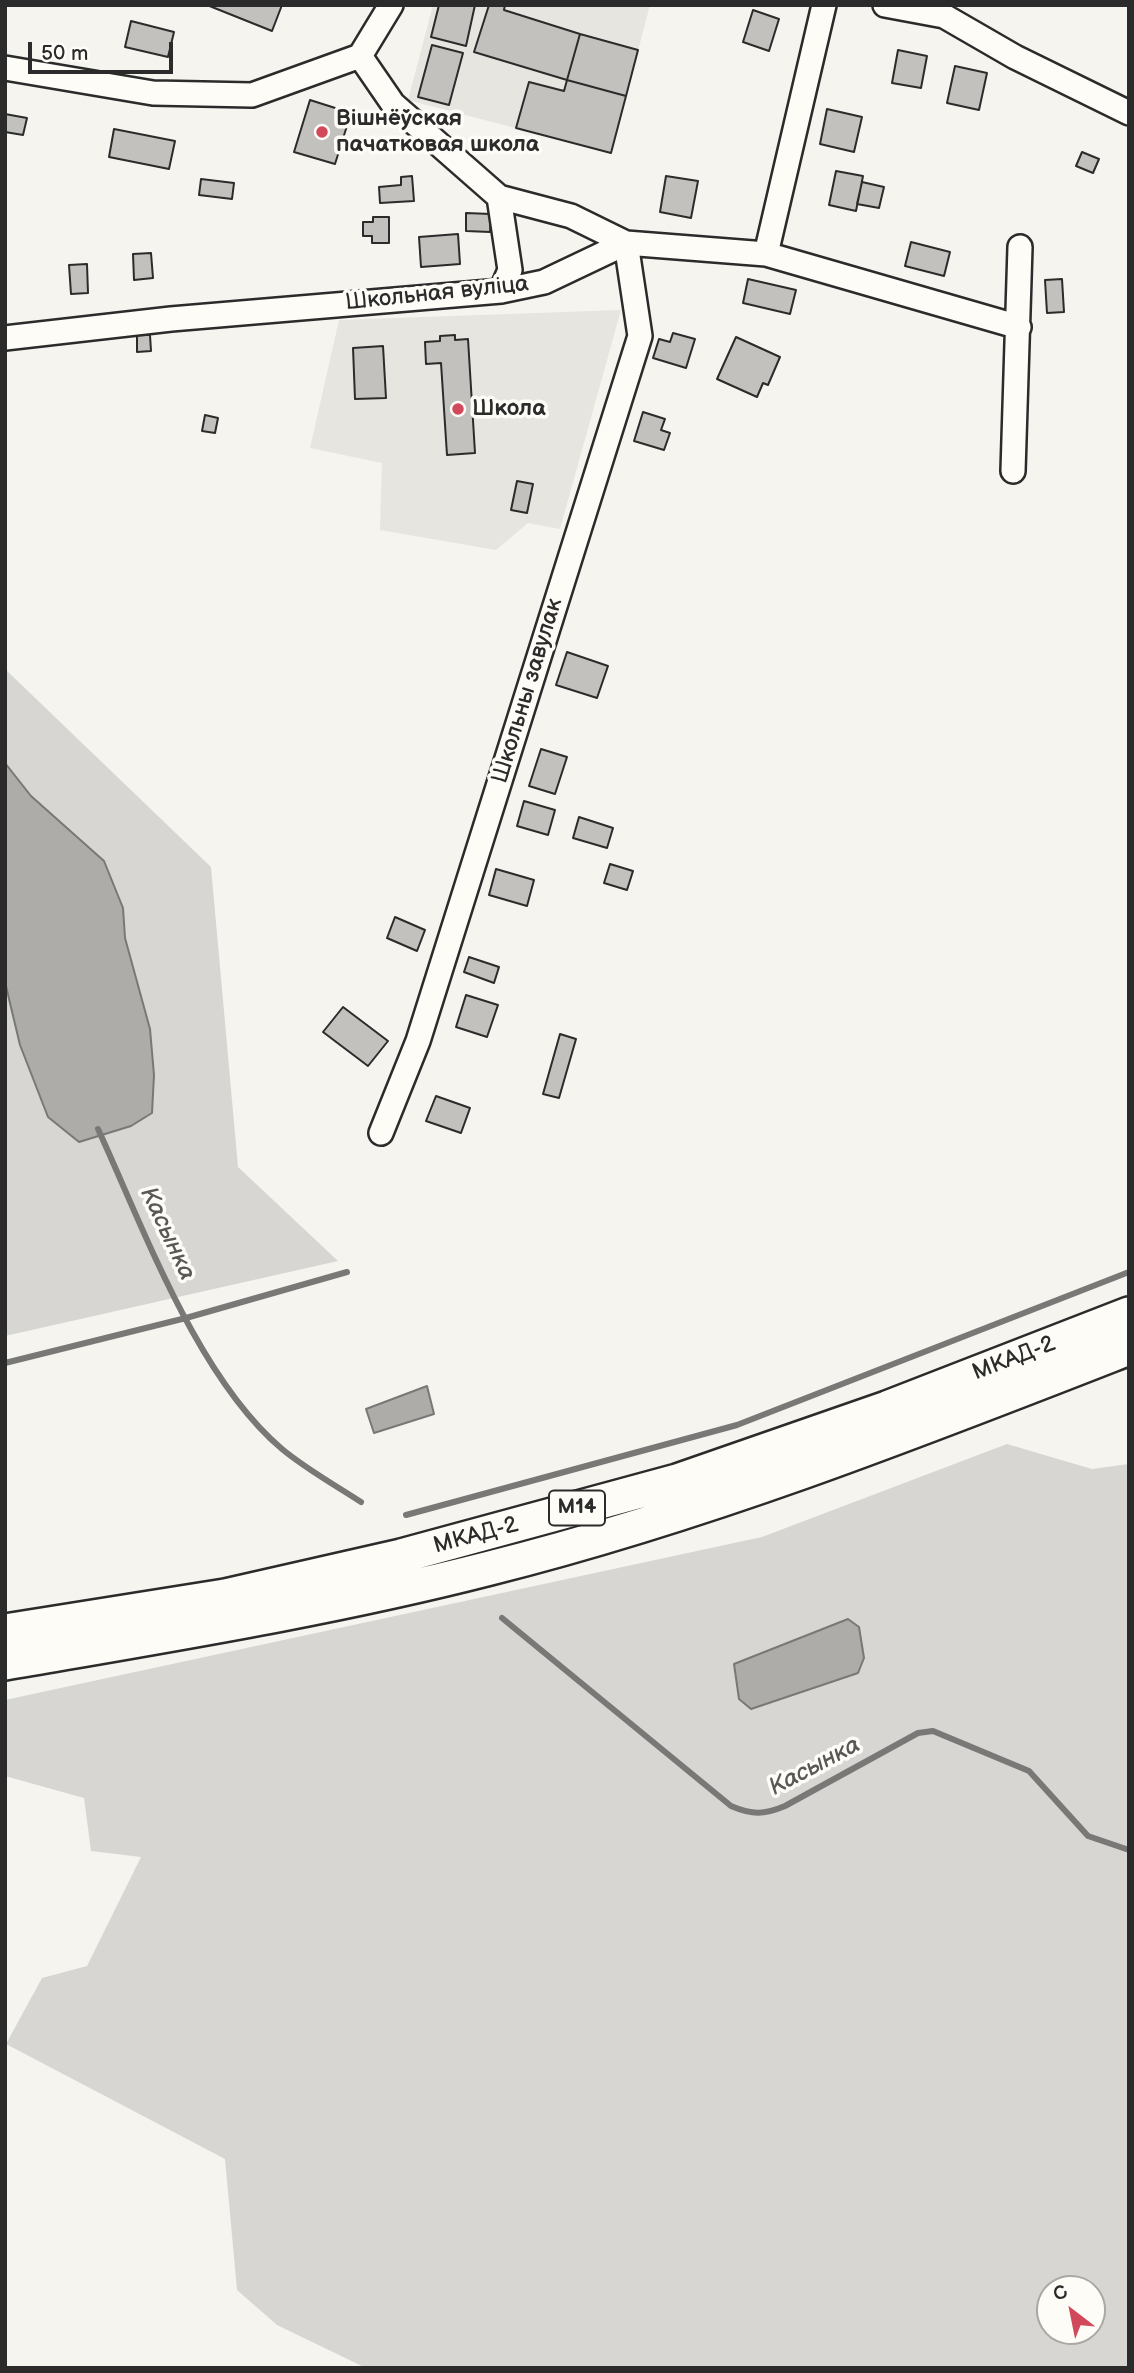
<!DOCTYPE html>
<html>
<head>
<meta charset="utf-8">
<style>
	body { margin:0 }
	#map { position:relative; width:1134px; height:2373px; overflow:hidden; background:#f5f4ef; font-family:"Balsamiq Sans",sans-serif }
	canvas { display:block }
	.frame { position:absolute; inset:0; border:7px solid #2b2b2b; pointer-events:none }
	.north { position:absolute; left:1036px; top:2275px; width:70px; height:70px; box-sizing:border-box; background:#fdfcf7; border:2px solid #a9a8a5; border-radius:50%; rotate:328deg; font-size:19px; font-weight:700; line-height:28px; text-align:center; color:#2b2b2b }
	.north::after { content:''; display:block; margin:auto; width:24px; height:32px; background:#d1495b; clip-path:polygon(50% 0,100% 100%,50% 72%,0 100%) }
	.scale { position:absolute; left:28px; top:42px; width:145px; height:32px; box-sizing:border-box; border:4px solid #2b2b2b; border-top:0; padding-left:9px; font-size:21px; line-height:24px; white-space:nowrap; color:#2b2b2b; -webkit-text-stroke:5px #fdfcf7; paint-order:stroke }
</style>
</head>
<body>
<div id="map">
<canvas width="1134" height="2373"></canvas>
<div class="frame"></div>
<div class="north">С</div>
<div class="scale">50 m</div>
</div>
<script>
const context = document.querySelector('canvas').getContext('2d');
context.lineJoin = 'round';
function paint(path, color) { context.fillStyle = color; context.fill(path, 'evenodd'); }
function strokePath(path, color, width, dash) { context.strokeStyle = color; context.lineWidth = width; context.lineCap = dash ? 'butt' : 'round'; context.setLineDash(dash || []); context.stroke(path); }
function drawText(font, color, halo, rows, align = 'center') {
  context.font = font + ' "Balsamiq Sans",sans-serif'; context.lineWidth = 7; context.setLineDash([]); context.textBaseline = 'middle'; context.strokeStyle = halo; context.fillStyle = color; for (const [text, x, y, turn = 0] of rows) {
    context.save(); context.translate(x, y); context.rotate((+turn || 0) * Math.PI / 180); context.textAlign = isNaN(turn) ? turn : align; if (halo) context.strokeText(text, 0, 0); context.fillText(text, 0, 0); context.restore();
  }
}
paint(new Path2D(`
	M433,5H650L611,153L408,100Z
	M621,310L560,529L528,523L496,550L380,530L382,463L310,448L339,320Z`), '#e6e5e0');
paint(new Path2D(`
	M5,669L211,867L238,1167L338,1261L5,1336Z
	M1007,1444L1092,1469L1129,1464V2368H366L277,2325L237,2290L225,2159L6,2044L42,1978L87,1966L141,1857L91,1851L84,1798L5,1776V1700L762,1537ZM1050,2289H1092V2331H1050Z`), '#d7d6d2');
const water = new Path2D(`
	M5,763L31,796L104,861L123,908L125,938L150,1029L154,1075L152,1113L131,1126L79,1142L48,1117L20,1045L5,982Z
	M427,1386L434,1414L374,1433L366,1409Z
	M848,1619L859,1627L864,1658L858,1673L751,1709L739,1699L734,1664Z`);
paint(water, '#adaca9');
strokePath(water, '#797877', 2);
strokePath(new Path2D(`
	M98,1129C144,1229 197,1377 282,1449C306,1469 335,1485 361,1502
	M5,1363L186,1318L347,1272
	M406,1515L737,1425L1129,1272
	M502,1618L731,1806C752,1815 764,1815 785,1806L918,1733L933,1731L1029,1771L1088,1836L1129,1850`), '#797877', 6);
const building = new Path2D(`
	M207,5H282L272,31Z
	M439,5H475L466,46L431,37Z
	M489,5H505L504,10L580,34L567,80L474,52Z
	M753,10L779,19L769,51L743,42Z
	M131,21L174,32L168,57L125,47Z
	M580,34L638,50L626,96L567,80Z
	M432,45L463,53L449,105L418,97Z
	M898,50L927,56L921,88L892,83Z
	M955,66L987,73L979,110L947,103Z
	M567,80L626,96L611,153L516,128L529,82L564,91Z
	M310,100L351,113L335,164L294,152Z
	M827,109L862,117L854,152L820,144Z
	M5,114L27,118L23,135L5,132Z
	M114,129L175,141L169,169L109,157Z
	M1082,152L1099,159L1093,173L1076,166Z
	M836,171L863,176L856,211L829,205Z
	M412,176L414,201L380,203L379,187L401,185V177Z
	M666,176L698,181L691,218L660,212Z
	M201,179L234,183L232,199L199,195Z
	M862,182L884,187L879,208L857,204Z
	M466,213L491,214L490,232L466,231Z
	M373,217H389V243H372V236H363V222H373Z
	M458,234L460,264L421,267L419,237Z
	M911,242L950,252L944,276L905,266Z
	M151,253L153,278L134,280L133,254Z
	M87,264L88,293L71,294L69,265Z
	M748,279L796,290L790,314L743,303Z
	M1062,279L1064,312L1047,313L1045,280Z
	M673,333L695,339L686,368L653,358L659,339L670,342Z
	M137,335H150L151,351L137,352Z
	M455,335V340L468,339L475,453L447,455L441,363L426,364L425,342L440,341V336Z
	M736,337L780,357L768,385L763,383L757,397L717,379Z
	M383,346L386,398L355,399L353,348Z
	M643,412L665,419L661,430L670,433L664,450L634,441Z
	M205,415L218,418L215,433L202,431Z
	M517,481L533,484L527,513L511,510Z
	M567,652L608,666L597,698L556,685Z
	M541,749L567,757L555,794L529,786Z
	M524,801L555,810L548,835L517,826Z
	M579,817L613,828L607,848L573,838Z
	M610,864L633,871L627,890L604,883Z
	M496,869L534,880L527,906L489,895Z
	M395,917L425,930L417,951L387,938Z
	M469,957L499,967L494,983L464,972Z
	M466,995L498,1005L487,1037L456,1027Z
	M343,1007L388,1041L368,1066L323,1032Z
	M560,1034L576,1039L559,1098L543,1094Z
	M436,1096L470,1108L461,1133L426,1121Z`);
paint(building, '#c2c1be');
strokePath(building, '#2b2b2b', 2);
const minor = new Path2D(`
	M885,5L944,16L1015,57L1129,113
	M360,56L393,104L499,197L571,216L626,243
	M5,68L153,93L252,95L360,56L391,5
	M499,197L510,270L501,291
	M766,254L824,5
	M5,338L171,319L501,291L544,282L626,243L766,254L1019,327
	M1013,471L1020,247
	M381,1133L418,1041L640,336L626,243`);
const highway = new Path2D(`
	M5,1631L225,1596L401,1556L677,1481L887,1408L1129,1314
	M5,1663C167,1635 330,1609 490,1568C709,1513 919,1430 1129,1348`);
strokePath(minor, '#2b2b2b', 28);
strokePath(highway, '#2b2b2b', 38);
strokePath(minor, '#fdfcf7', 23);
strokePath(highway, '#fdfcf7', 33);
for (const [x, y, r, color] of [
	[322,132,7,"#d1495b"],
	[458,409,7,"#d1495b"]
]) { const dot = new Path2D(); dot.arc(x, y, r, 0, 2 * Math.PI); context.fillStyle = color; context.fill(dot); strokePath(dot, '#fdfcf7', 2.5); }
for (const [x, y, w] of [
	[577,1508,56]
]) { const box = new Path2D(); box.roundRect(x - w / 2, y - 17.5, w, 35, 5); context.fillStyle = '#fdfcf7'; context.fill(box); strokePath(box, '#2b2b2b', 2); }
drawText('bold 21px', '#2b2b2b', null, [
	["М14",577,1508]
]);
drawText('bold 23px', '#2b2b2b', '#fdfcf7', [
	["Вішнёўская",336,119],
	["пачатковая школа",336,145],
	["Школа",472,409]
], 'left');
drawText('23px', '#2b2b2b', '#fdfcf7', [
	["Школьная вуліца",437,294,-6],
	["Школьны завулак",528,691,-73],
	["МКАД-2",1014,1359,-21],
	["МКАД-2",476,1536,-15]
]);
drawText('italic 24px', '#585857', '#fdfcf7', [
	["Касынка",167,1234,65],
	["Касынка",815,1767,-28]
]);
</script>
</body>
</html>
